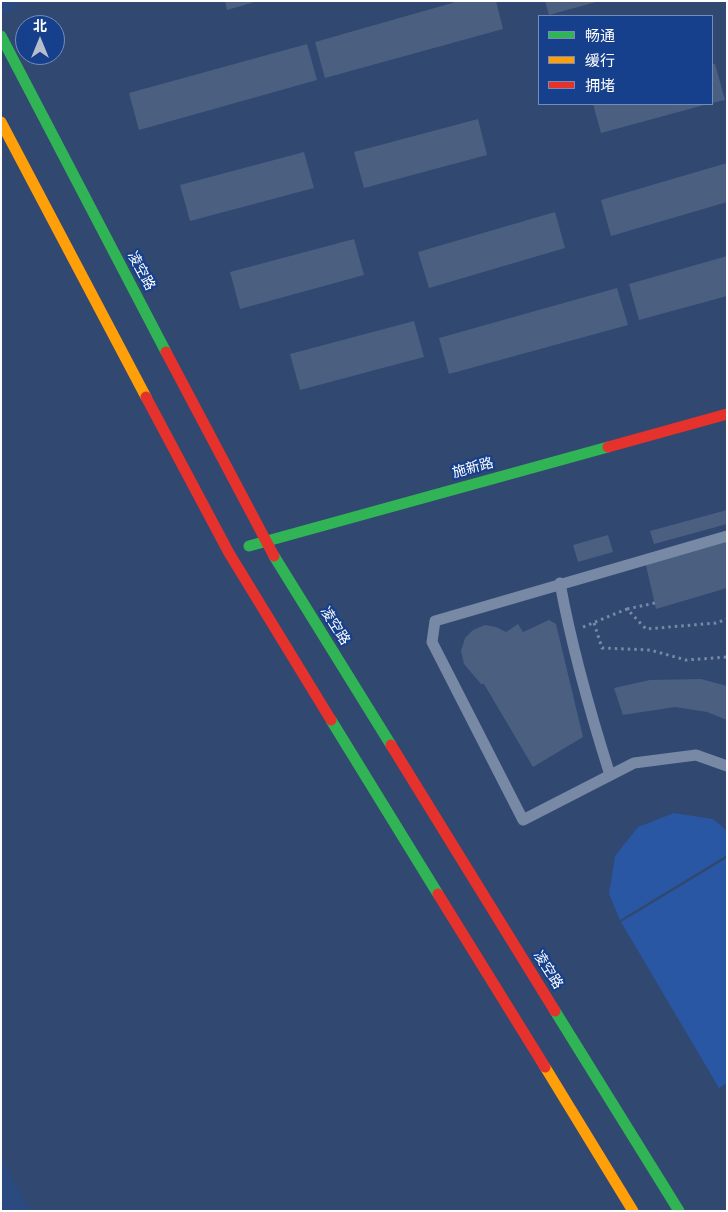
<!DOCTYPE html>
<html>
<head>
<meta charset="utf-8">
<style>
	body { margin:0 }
	#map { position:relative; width:728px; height:1212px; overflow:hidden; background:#314871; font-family:Montserrat,"Noto Sans SC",sans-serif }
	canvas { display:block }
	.frame { position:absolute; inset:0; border:2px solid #fff; pointer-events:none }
	.legend { position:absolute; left:538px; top:15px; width:175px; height:90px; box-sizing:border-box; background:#16408c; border:1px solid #738cba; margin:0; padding:6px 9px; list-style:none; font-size:15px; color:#fff }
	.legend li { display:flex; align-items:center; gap:10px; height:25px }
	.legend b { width:25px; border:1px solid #738cba }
	.north { position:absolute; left:15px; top:15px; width:50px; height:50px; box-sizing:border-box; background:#16408c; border:1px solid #738cba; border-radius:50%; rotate:0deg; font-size:14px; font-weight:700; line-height:20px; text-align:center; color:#fff }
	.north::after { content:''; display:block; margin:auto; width:18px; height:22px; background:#b7bfcd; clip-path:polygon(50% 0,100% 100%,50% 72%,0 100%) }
</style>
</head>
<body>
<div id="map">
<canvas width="728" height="1212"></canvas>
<div class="frame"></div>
<ul class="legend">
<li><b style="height:6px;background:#30b455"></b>畅通</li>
<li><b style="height:6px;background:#ff9f0a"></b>缓行</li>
<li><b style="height:6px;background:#e5322d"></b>拥堵</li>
</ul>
<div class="north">北</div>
</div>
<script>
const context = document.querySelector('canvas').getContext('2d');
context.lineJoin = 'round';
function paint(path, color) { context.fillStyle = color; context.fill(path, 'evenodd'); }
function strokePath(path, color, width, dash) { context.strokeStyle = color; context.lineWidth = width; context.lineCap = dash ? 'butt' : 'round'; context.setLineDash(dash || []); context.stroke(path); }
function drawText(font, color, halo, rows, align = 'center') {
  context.font = font + ' Montserrat,"Noto Sans SC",sans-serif'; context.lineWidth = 4.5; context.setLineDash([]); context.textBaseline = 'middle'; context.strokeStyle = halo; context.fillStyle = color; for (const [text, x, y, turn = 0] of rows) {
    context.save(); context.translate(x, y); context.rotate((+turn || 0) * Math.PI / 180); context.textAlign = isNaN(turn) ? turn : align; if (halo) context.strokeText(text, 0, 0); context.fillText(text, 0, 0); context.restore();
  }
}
paint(new Path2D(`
	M674,813L713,819L727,831V855L620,920L609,894L615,856L638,827Z
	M727,858V1083L719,1088L621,922Z`), '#2957a3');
paint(new Path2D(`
	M1,1157L30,1211H1Z`), '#2b4a80');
strokePath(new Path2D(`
	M1,4L9,1`), '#2b4a80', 20);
paint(new Path2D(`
	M225,1H255V2L227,10Z
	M459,1H496L503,29L325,78L315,42Z
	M545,1H596V2L549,15Z
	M307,44L317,80L139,130L129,93Z
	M712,64H715L725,100L712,103Z
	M593,104H708L601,133Z
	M478,119L487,155L364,188L354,152Z
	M304,152L314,188L190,221L180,185Z
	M727,163V202L611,236L601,200Z
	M555,212L565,248L429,288L418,252Z
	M354,239L364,275L240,309L230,272Z
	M727,256V296L639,320L629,284Z
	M617,288L628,325L449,374L439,338Z
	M414,321L424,357L300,390L290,354Z
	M727,510V524L654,544L650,531Z
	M608,535L613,552L578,562L573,545Z
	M727,539V588L656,609L645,561Z
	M549,620L556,624L583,737L533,767L484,684H481L464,664L461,651L465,638L473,630L485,625L496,627L506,632L518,624L523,632Z
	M701,679L727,686V720L707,712L675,707L623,715L614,688L650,680Z`), '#4b5f80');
strokePath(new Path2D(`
	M627,609L655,603
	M594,623L602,648L650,650L686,660L727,657
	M583,627L627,609L646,629L716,623L727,619`), '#7889a5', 3, [2.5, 4]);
strokePath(new Path2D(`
	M727,536L435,621L432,642L523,820L634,763L696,755L727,766
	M560,583C572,649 590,712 610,775`), '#7889a5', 11);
strokePath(new Path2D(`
	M1,36L166,352
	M249,546L608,447
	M274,556L391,745
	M331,720L438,894
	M555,1011L679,1211`), '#30b455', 11);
strokePath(new Path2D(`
	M1,122L146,397
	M545,1067L633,1211`), '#ff9f0a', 11);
strokePath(new Path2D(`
	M166,352L274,556
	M146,397L229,553L331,720
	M608,447L727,414
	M391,745L555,1011
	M438,894L545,1067`), '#e5322d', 11);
drawText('14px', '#fff', '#16408c', [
	["凌空路",141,271,62],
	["施新路",473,468,-15],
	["凌空路",335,626,58],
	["凌空路",548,970,58]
]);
</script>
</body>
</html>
